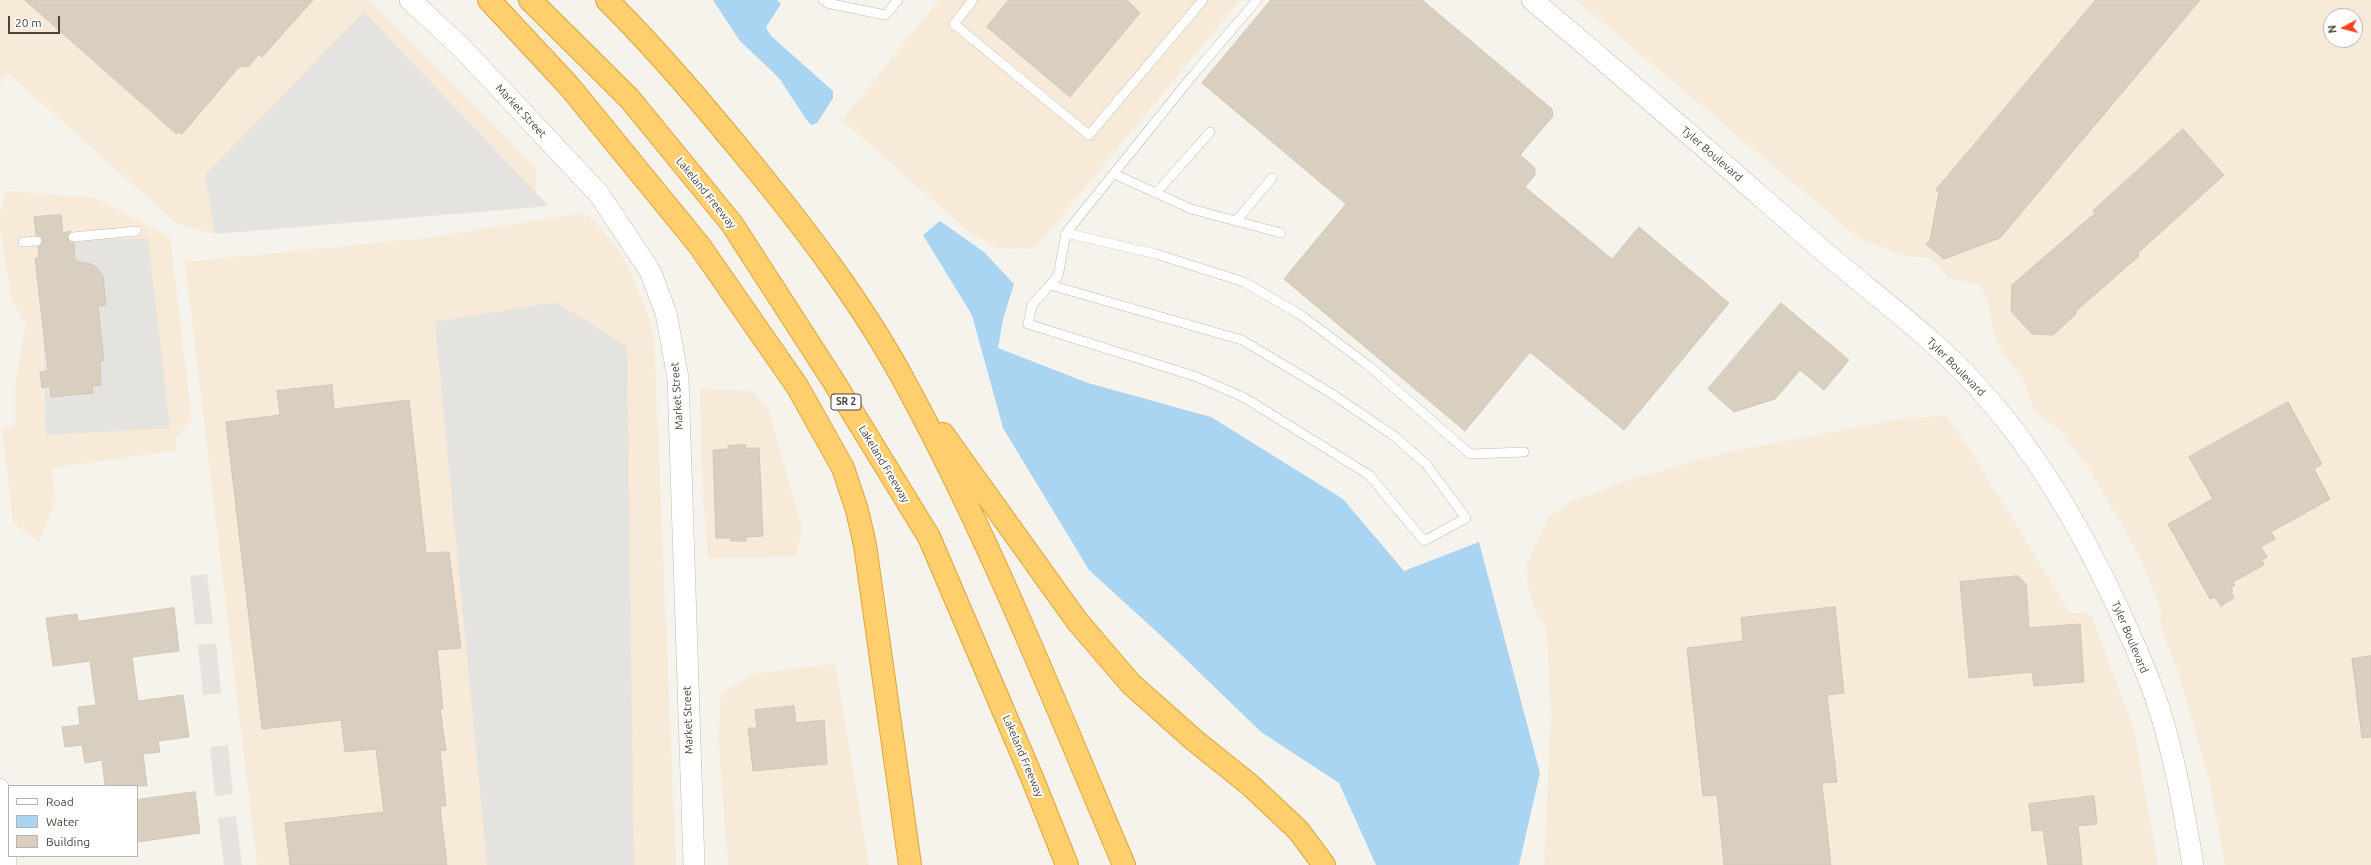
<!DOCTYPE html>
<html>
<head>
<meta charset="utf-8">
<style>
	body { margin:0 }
	#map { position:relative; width:2371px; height:865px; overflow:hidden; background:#f6f3ec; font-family:Ubuntu,sans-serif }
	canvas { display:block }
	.legend { position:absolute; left:8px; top:785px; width:130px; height:72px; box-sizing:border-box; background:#fff; border:1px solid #b7b4b0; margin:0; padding:5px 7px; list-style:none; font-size:12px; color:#4b4439 }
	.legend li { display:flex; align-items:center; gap:8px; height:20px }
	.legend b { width:20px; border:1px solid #b7b4b0 }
	.north { position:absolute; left:2323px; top:8px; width:40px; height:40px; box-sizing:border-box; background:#fff; border:1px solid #b7b4b0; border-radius:50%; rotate:263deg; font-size:11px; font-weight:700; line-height:16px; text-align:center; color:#4b4439 }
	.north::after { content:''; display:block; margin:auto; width:14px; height:18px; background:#fc3f1d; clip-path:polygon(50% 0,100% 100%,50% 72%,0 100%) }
	.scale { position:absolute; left:8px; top:16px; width:52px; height:18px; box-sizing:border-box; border:2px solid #4b4439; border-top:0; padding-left:5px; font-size:12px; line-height:14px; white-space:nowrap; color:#4b4439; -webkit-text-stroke:3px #fff; paint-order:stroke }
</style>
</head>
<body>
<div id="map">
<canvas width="2371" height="865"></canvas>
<ul class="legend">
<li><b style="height:5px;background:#fff"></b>Road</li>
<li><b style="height:11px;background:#a9d4f2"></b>Water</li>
<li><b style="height:11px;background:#d8cfc1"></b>Building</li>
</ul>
<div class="north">N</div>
<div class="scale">20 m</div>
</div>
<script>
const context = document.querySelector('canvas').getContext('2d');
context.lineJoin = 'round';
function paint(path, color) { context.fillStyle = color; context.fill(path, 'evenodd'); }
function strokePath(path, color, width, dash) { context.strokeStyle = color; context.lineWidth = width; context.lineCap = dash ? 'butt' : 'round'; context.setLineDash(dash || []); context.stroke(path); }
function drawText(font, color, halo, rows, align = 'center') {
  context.font = font + ' Ubuntu,sans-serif'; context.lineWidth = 4; context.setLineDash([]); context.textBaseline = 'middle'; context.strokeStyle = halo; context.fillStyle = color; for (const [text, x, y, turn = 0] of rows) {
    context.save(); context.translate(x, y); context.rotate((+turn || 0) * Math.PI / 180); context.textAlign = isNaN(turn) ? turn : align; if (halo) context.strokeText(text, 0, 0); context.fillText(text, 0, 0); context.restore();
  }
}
paint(new Path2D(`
	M0,0H369L536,168V193L215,234L177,224L8,73L0,85Z
	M939,0H1240L1034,249L997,248L970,233L842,120Z
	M1576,0H2371V865H2225L2209,779L2179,674L2160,626L2161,610L2140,557L2090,470L2060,430L2034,411L2024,381L2000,348L1994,333L1988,301L1980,285L1948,278L1939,266L1927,257H1909L1860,239ZM2331,16H2355V40H2331Z
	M5,191L95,198L170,237L192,420L175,439L178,450L51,468L56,499L39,542L13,523L2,429L15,427V383L26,324L11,298L0,230V214Z
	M583,213L592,218L621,254L635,281L647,313L654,338L676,865H257L185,262L434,237Z
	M700,389L753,391L769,412L802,528L796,557L708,558L703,496Z
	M1946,416L1969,448L2070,613H2086L2092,617L2134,730L2158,865H1544L1551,712L1547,636L1544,622L1536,613L1528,587L1527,563L1549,517L1570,502L1631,479L1728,452L1905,418Z
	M835,664L869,865H728L718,738L721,694L753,674Z`), '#f7ead8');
paint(new Path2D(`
	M207,574L213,623L195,625L190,576Z
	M216,643L221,693L203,695L198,645Z
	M228,745L233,794L215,796L210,747Z
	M236,816L242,865H224L218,818Z`), '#e6e2dd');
paint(new Path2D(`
	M364,12L536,193L549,206L215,234L205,175Z
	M148,238L170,428L46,435L41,241Z
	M556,302L627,347L634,865H487L435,322Z`), '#e5e3e0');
paint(new Path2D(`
	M713,0H777L781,4L766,27L771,36L833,91V98L817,123L811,125L806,119L779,78L740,41Z
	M940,221L984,252L1014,284L1003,319L998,348L1088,383L1211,417L1343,499L1404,571L1479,542L1540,773L1519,865H1376L1339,783L1261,732L1170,644L1089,570L1003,428L972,315L923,235Z`), '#a9d4f2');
const building = new Path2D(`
	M25,0H313L262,57L259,54L249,66L239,67L182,134L179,132L177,134Z
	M1009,0H1127L1140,13L1070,97L987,27Z
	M1271,0H1422L1552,109L1553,116L1520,155L1535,168V175L1525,187L1612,259L1639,227L1729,303L1624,430L1530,352L1465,431L1284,279L1346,204L1202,83Z
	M2096,0H2200L2000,238L1944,259L1926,244L1930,240L1939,192L1936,190Z
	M2183,129L2224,175L2138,253L2139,256L2076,311V314L2053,335L2032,334L2011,311L2012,285L2095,213L2093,211Z
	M61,215L63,233L71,231L67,238L74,243L75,261L91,264L97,268L103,276L106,305L98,306L104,361H100L101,385L92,386L93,393L51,397L50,386L42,388L40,372L48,371L35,258H39L38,247L43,241L42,237L36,235L34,217Z
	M1781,303L1849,360L1824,390L1800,370L1775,399L1734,412L1708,389Z
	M332,385L334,409L409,400L426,553L449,552L461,648L437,650L443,709H440L446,750L440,751L446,806H440L447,865H290L285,823L384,812L376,749L345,752L341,720L262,729L226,422L280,415L277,391Z
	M2288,402L2322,464L2314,469L2330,499L2271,532L2275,539L2261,547L2267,557L2262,560L2264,565L2233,582L2235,585L2231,588L2233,591L2231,592L2234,598L2221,606L2215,597L2210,599L2168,524L2213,499L2189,457Z
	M745,445V448H759L763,536L746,537V541H731V538H716L713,450L728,449V446Z
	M2018,576L2026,584L2029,628L2080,624L2084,682L2034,686L2032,672L1969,678L1960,582Z
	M1835,607L1844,693L1827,695L1837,782L1822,783L1831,865H1724L1717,795L1703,796L1687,648L1743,641L1741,618Z
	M174,608L179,651L132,657L138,701L183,695L189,737L158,741L160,752L143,754L147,786H105L102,760L85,763L82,745L65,747L62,727L80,725L78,707L96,705L90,661L53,666L46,618L77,614L78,621Z
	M2371,656V737L2362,738L2352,659Z
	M794,706L796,723L824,720L827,764L753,771L748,728H757L755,710Z
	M195,792L200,833L137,842V800Z
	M2094,796L2097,824L2078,826L2082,865H2048L2043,830L2032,831L2029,804Z`);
paint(building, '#d8cfc1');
strokePath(building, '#d3c7b4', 1);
const service = new Path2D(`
	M823,0L827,3L885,15L898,0
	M973,0L954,24L1089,135L1203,0
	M1257,0L1193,75L1066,233L1156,254L1244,282L1301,315L1369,366L1470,454L1524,452
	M1114,174L1156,193L1210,132
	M1156,193L1191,209L1281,233
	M1236,221L1272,178
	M73,237L137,231
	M23,242L37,241
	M1050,285L1242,340L1329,392L1394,436L1426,464L1466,518L1424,541L1369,475L1245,398L1197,377L1028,324L1032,305L1058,276L1066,233`);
const minor = new Path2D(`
	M0,787L8,865`);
const tertiary = new Path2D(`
	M410,0L460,46L599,194L650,271L666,313L678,378L694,865
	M1532,0C1627,79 1720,161 1814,243C1873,295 1939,340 1990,401C2043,462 2083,533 2117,606C2132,639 2147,671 2158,705C2175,757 2184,811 2193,865`);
const motorway = new Path2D(`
	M489,0L569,86L699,245L797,386L843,468L857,510L865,545L910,865
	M530,0L629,98L732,224L834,382L929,537L1033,780L1067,865
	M607,0C659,52 706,108 752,164C806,230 861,302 902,377C988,534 1054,701 1124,865
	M943,434L1077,621L1131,684L1194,740L1250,785L1298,830L1324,865`);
strokePath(service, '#c2bbae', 10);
strokePath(minor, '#c2bbae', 18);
strokePath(tertiary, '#c2bbae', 22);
strokePath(motorway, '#e0a43c', 24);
strokePath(service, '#fff', 9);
strokePath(minor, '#fff', 17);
strokePath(tertiary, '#fff', 21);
strokePath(motorway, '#ffcf6e', 22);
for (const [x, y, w] of [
	[846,402,30]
]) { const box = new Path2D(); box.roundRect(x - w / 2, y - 8, w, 16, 3); context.fillStyle = '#fff'; context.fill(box); strokePath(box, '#4b4439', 1); }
drawText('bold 10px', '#4b4439', null, [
	["SR 2",846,402]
]);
drawText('11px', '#4b4439', '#fff', [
	["Market Street",521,111,47],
	["Tyler Boulevard",1712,154,41],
	["Lakeland Freeway",706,193,51],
	["Tyler Boulevard",1956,367,45],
	["Market Street",677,396,-94],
	["Lakeland Freeway",884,464,59],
	["Tyler Boulevard",2130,637,67],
	["Market Street",688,720,-92],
	["Lakeland Freeway",1023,756,67]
]);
</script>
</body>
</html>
